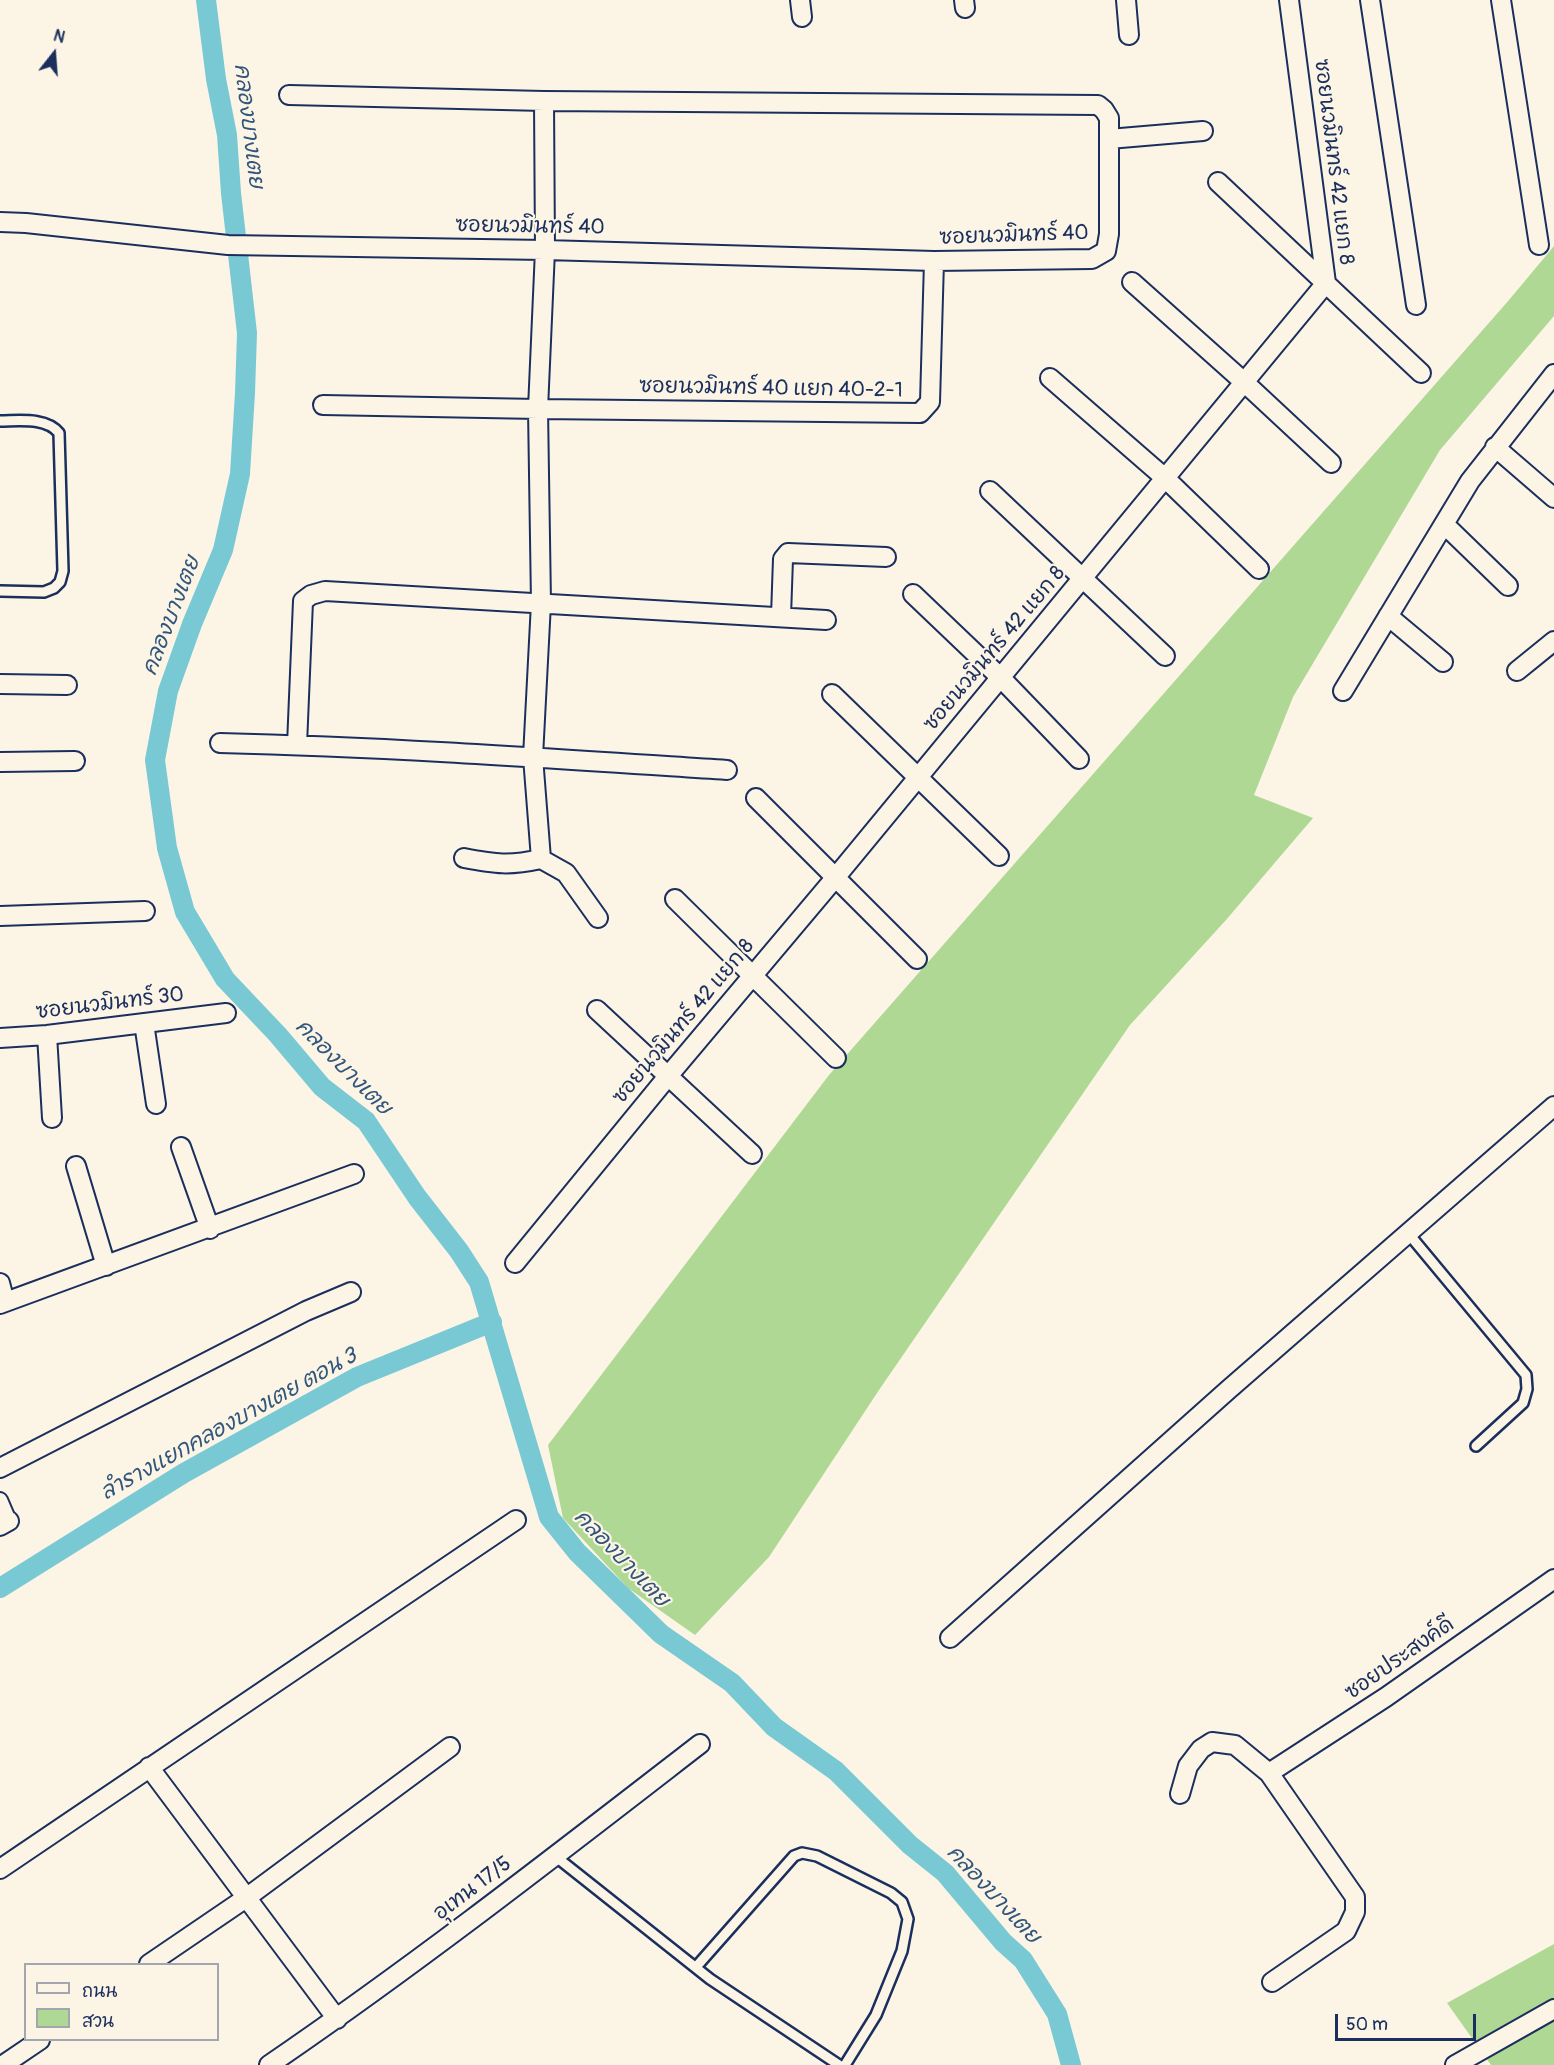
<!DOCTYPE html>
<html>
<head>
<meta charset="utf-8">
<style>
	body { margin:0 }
	#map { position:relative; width:1554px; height:2065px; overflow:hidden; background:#fcf5e5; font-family:Pangolin,"Playpen Sans Thai",sans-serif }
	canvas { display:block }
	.legend { position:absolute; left:24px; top:1963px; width:195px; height:78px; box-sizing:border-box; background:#fcf5e5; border:2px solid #a2a6af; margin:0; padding:8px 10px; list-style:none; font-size:18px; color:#1b2f5e }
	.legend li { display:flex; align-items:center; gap:12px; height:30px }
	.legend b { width:30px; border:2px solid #a2a6af }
	.north { position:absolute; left:24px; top:24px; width:60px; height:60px; -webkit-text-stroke:4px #fcf5e5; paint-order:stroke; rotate:17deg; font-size:16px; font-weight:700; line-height:24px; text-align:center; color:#1b2f5e }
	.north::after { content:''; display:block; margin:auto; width:21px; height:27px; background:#1b2f5e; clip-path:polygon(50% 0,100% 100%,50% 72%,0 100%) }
	.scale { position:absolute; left:1335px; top:2014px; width:141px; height:27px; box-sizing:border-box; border:3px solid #1b2f5e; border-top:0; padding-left:8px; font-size:18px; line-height:21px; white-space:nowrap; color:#1b2f5e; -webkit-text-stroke:4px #fcf5e5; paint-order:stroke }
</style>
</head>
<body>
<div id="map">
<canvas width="1554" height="2065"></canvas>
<ul class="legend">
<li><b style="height:8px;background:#fcf5e5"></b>ถนน</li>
<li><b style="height:16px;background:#afd895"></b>สวน</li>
</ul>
<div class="north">N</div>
<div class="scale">50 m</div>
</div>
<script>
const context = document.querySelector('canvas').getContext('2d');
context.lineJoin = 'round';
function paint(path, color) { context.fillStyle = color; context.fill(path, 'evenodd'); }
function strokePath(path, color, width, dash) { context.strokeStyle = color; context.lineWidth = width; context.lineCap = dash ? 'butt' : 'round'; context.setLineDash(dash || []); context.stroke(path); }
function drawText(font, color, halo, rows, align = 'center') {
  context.font = font + ' Pangolin,"Playpen Sans Thai",sans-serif'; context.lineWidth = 4.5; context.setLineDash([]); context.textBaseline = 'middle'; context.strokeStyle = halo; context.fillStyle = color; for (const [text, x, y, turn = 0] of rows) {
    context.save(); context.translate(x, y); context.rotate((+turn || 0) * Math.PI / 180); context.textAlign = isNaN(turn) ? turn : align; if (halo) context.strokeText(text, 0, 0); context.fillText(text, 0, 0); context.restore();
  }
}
paint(new Path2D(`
	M1554,246V316L1440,450L1293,697L1254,795L1313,818L1226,920L1130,1025L879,1390L769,1557L695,1635L628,1588L563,1518L548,1445L829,1075L1509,300Z
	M1554,1944V2065H1491L1447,2003Z`), '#afd895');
strokePath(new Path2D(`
	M206,0L216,79L227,135L231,193L247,333L245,393L240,474L223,550L192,624L168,691L155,760L167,848L185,912L225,979L278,1035L322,1087L366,1121L417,1197L459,1251L479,1282L549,1517L577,1552L661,1634L732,1683L774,1727L836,1771L910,1845L945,1873L1003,1942L1023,1960L1057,2014L1071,2065
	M0,1588L184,1473L357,1377L492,1322`), '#79c9d5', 20);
const service = new Path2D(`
	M0,421C19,421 46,417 59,433L63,571L60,582L54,588L44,592L0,591
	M1408,1233L1526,1375L1527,1389L1523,1403L1476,1446
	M555,1856L710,1979L839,2065
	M696,1967L794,1856L802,1853L817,1856L891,1893L902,1902L908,1919L902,1951L876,2015L845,2065`);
const pedestrian = new Path2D(`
	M0,1500L9,1521`);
const minor = new Path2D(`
	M800,0L802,17
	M964,0L965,8
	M1126,0L1129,35
	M1370,0L1416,305
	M1501,0L1539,245
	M1109,139L1203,131
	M1218,182L1421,373
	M0,222L26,223L228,245L545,250L934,261L1092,259L1106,251L1109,234V118L1104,110L1098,105L544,101L289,95
	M1132,282L1244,382L1331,463
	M1050,378L1165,478L1259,569
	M323,405L538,409L920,413L930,402L934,261
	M1495,447L1554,498
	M990,491L1165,656
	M1444,524L1508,586
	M913,594L1001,678L1079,759
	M781,616L783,559L788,553L886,557
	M1388,616L1443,662
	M1517,671L1554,641
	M0,684L67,685
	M1343,691L1470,481L1554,374
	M832,694L999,856
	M220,743C389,747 558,759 727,770
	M297,745L303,601L311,595L325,591L826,620
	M0,762L75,761
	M756,798L917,959
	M464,858C496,864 509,866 541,859L566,873L598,918
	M541,859L533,757L541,603L538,409L545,250L544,101
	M675,899L836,1058
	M0,916L145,911
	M597,1010L752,1154
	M144,1023L156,1104
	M47,1035L52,1118
	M0,1038L47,1035L226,1013
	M181,1147L210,1229
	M76,1166L106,1266
	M515,1263L669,1075L835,878L1326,283L1289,0
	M0,1283L5,1302
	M0,1304L354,1174
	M0,1468L306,1311L351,1292
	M0,1526L9,1521
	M950,1638L1228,1390L1554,1106
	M149,1767L337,2019
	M1269,1773L1386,1697L1554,1579
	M1180,1794L1188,1766L1201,1749L1212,1742L1235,1745L1269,1773L1355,1897V1912L1346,1931L1272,1982
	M0,1869L516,1520
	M149,1964L246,1898L450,1747
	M3,2065L40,2040
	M269,2065C417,1964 559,1853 700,1744
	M1455,2065L1554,2009`);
strokePath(service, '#1b2f5e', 14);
strokePath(pedestrian, '#1b2f5e', 18);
strokePath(minor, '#1b2f5e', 22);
strokePath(service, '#fcf5e5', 9);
strokePath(pedestrian, '#fcf5e5', 14);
strokePath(minor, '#fcf5e5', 18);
drawText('21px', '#1b2f5e', '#fcf5e5', [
	["ซอยนวมินทร์ 42 แยก 8",1333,162,83],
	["ซอยนวมินทร์ 40",530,227,1],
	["ซอยนวมินทร์ 40",1014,236,-2],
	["ซอยนวมินทร์ 40 แยก 40-2-1",771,389,1],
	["ซอยนวมินทร์ 42 แยก 8",995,649,-50],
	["ซอยนวมินทร์ 30",110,1004,-7],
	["ซอยนวมินทร์ 42 แยก 8",684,1022,-50],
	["ซอยประสงค์ดี",1400,1659,-35],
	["อุเทน 17/5",473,1889,-37]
]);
drawText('italic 22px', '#32567c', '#fcf5e5', [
	["คลองบางเตย",248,126,83],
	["คลองบางเตย",172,616,-69],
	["คลองบางเตย",343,1068,45],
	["ลำรางแยกคลองบางเตย ตอน 3",229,1425,-29],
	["คลองบางเตย",621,1559,46],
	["คลองบางเตย",993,1895,47]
]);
</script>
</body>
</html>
